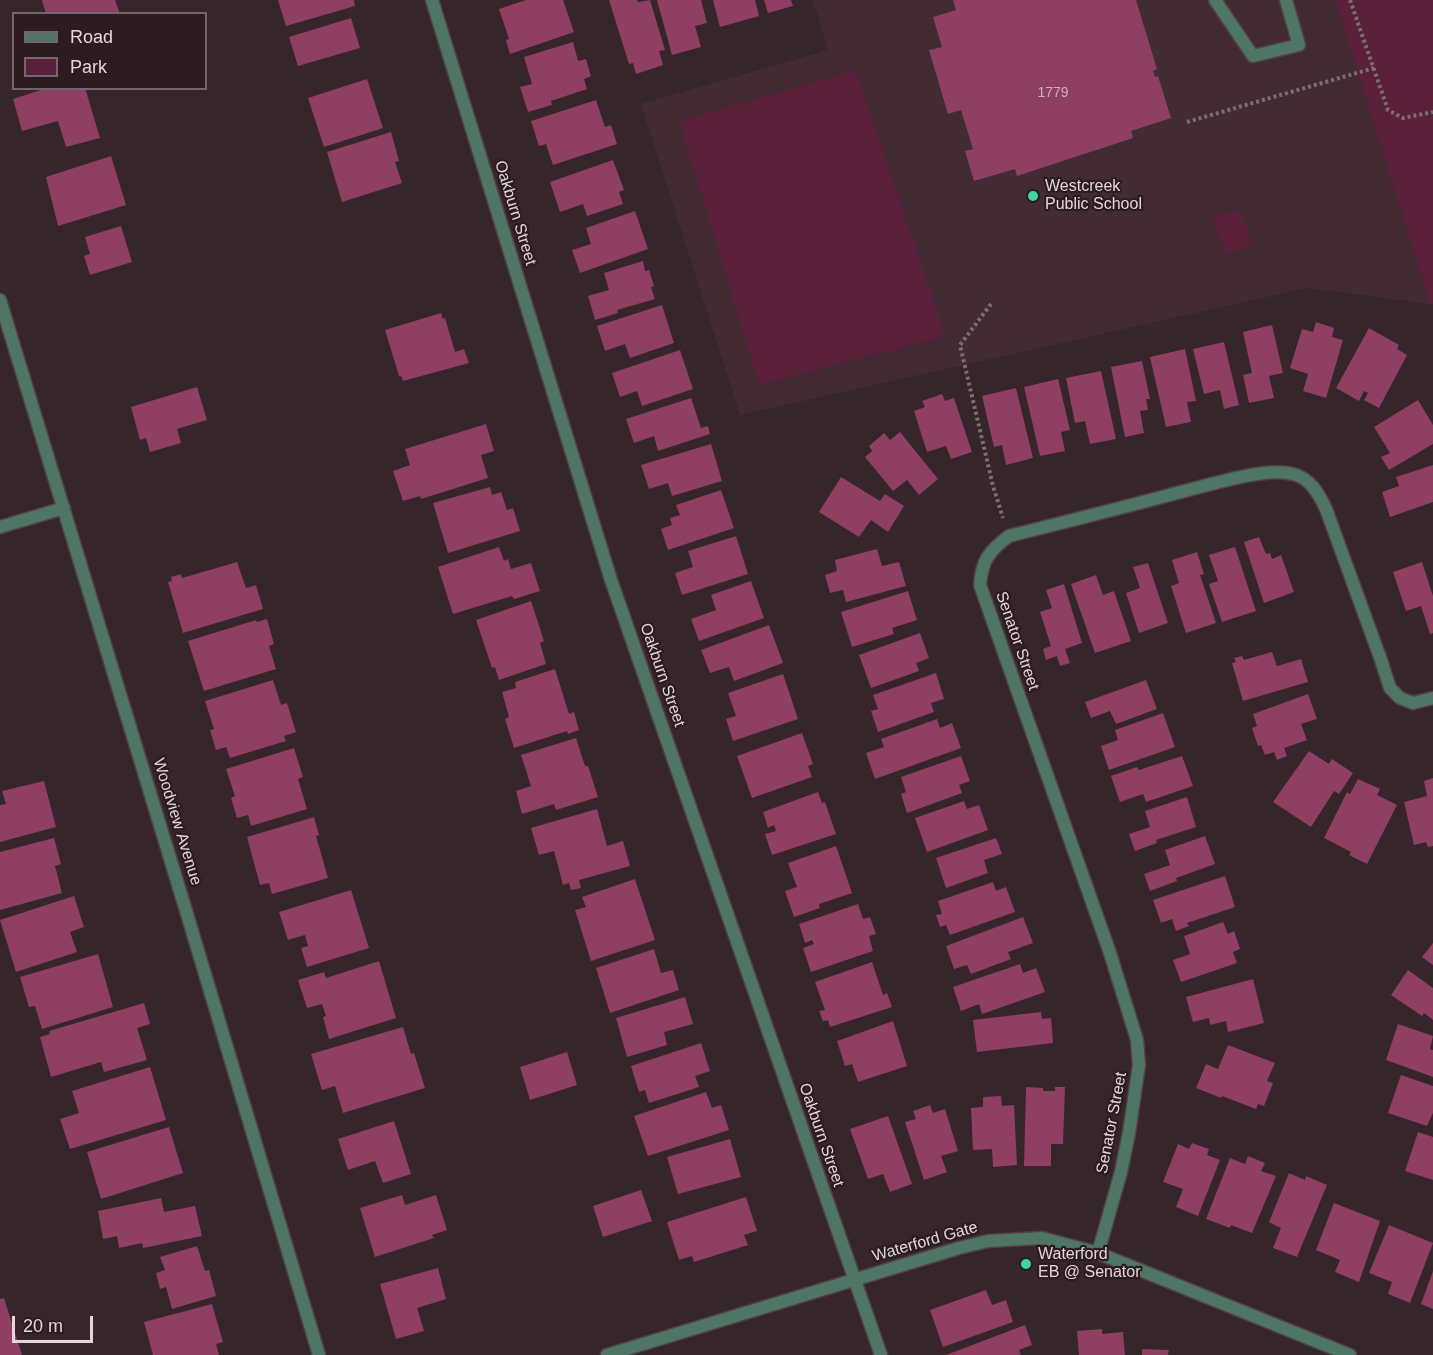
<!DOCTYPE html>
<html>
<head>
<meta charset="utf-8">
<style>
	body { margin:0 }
	#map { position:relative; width:1433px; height:1355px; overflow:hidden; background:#36252b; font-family:Helvetica,sans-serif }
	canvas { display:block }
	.legend { position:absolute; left:12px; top:12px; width:195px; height:78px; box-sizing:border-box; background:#2c1c22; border:2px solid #75666c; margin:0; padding:8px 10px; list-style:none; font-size:18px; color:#e2d6da }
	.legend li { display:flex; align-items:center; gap:12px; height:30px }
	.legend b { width:30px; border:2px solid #75666c }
	.scale { position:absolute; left:12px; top:1316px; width:81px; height:27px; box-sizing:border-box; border:3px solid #e2d6da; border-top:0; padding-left:8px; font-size:18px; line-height:21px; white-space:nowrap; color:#e2d6da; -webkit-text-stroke:4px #2c1c22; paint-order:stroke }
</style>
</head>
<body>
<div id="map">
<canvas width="1433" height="1355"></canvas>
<ul class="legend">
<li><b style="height:8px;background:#4f7564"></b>Road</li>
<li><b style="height:16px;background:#5b203a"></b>Park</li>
</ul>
<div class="scale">20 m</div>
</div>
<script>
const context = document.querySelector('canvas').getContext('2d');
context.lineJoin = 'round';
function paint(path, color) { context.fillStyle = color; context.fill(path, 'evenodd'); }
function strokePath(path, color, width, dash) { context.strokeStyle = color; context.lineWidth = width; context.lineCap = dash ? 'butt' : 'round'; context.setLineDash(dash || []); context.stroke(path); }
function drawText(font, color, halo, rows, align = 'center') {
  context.font = font + ' Helvetica,sans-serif'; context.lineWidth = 4.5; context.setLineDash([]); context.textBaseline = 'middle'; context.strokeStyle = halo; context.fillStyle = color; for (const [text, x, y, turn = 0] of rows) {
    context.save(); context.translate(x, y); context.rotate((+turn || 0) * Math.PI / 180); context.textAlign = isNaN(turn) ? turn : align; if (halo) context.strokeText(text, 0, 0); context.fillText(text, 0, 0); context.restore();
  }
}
paint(new Path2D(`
	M813,0H1335L1430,304L1307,288L740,415L641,104L828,50Z`), '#432b34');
paint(new Path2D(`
	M1335,0H1433V304H1430Z
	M856,70L946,336L759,385L679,121Z
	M1239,210L1253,245L1226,255L1212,217Z`), '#5b203a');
paint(new Path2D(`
	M42,0H115L120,14H46Z
	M278,0H354L355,6L286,26Z
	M526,0H563L574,32L510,54L506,40L509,39L499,9Z
	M609,0H637L638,2L650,0L665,50L659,51L663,65L636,74L633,63L629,64Z
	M657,0H701L707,23L695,26L701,47L672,55Z
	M713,0H755L759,16L720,27Z
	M764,0H791L793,6L768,13Z
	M953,0H1136L1157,69L1153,71L1155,77L1158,76L1171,118L1131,131L1133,138L1017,176L1015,169L974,181L965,151L973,149L961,110L948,114L929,50L942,47L933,17L956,10Z
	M351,18L360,48L298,66L289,37Z
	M573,42L578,61L586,59L591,76L584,79L587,89L551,101L552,105L528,112L520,87L532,84L524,57Z
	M367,79L383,128L324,147L308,98Z
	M47,88H85L100,138L66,147L58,121L22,131L13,99Z
	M596,100L605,127L611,125L617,144L553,165L546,144L539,146L531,121Z
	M391,132L399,161L395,162L402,183L342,202L327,152Z
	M111,156L126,205L58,226L46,177Z
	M613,160L624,190L619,192L623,204L587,216L583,204L560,212L550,182Z
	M635,211L648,249L580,273L572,250L591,244L586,228Z
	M121,226L132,262L90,275L84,256L90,254L85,237Z
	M643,261L645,271L649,270L654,286L651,287L655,299L617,310L618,313L595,320L588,296L609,290L604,273Z
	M662,305L674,343L630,358L625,344L605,351L597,326Z
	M441,313L443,319L445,318L455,352L464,349L469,363L403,381L401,376H399L385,330Z
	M1316,322L1334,328L1332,337L1343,340L1326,398L1303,391L1308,374L1290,368L1302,329L1313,332Z
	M1272,325L1283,373L1269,376L1274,398L1249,403L1243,375L1252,373L1243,332Z
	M1369,328L1399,345L1397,349L1407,355L1379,408L1364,400L1368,393L1364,391L1359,401L1336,388Z
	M1224,342L1239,405L1224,409L1220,390L1204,394L1193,349Z
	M1185,349L1196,401L1187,402L1191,422L1166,427L1150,357Z
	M680,350L693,389L642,406L637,391L620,397L612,373Z
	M1142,361L1150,399H1146L1148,410L1140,411L1144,433L1125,437L1111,367Z
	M1101,371L1116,439L1090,444L1085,421L1075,423L1066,378Z
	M1058,379L1070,430L1061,432L1065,451L1040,456L1024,387Z
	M197,387L207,420L177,429L181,443L150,452L146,438L140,440L131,407Z
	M1016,388L1033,458L1006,465L1002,445L994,447L982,396Z
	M942,394L945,401L954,398L972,452L951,459L946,446L927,452L914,411L925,407L922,401Z
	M691,398L701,428L708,426L710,434L658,451L654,436L634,443L626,419Z
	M1418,400L1433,425V444L1389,470L1381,457L1390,453L1374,427Z
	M486,424L494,451L481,455L488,478L421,499L420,496L403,501L393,471L410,465L405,449Z
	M900,432L938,479L919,495L907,480L893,491L865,457L872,451L869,446L884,433L890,440Z
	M711,444L722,481L672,496L668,483L649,489L641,465Z
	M1433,465V502L1390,517L1382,492L1399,486L1396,477Z
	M841,477L880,501L885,494L904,506L888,532L871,520L859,537L819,512Z
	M490,487L492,495L501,492L507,510L513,508L520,531L448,553L433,503Z
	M721,490L734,528L668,550L661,529L672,525L670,518L680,515L676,505Z
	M736,536L748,574L682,595L675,573L693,567L688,551Z
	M1259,537L1266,554L1270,553L1272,559L1281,555L1294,592L1264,603L1244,542Z
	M499,547L504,561L508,559L511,569L531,563L540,591L514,599L512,596L453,614L438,567Z
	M1235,547L1256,611L1222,622L1209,584L1218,581L1209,555Z
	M877,549L882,566L899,562L906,586L846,602L843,590L830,593L825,575L837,571L835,560Z
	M1197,552L1204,574L1200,575L1216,623L1186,633L1171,586L1179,583L1172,560Z
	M237,562L246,588L256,585L263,609L183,633L168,582L172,581L171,577L181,574L182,578Z
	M1422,562L1433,596V633L1430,634L1421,606L1406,611L1393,572Z
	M1148,563L1168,623L1139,633L1126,593L1140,588L1133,567Z
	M1096,575L1103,595L1114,591L1131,641L1095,653L1071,584Z
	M751,581L764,618L699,641L691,619L716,610L711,595Z
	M1064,584L1082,643L1065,649L1070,663L1060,666L1057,656L1046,660L1043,649L1051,646L1040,612L1052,608L1046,590Z
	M908,591L917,620L892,628L894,634L852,647L841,612Z
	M531,601L544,641L540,643L546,664L499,680L495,667L492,668L476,620Z
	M267,619L274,644L269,646L276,669L204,691L188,641L256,620L257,622Z
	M769,625L783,663L734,681L729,667L710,673L701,650Z
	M920,633L929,658L916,663L919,671L871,688L859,655Z
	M1272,652L1277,666L1301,659L1308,682L1243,701L1232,663L1236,662L1234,658L1242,656L1244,660Z
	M555,669L569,714L574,712L579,730L568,734L567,731L514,748L505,719L509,717L502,692L516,688L515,682Z
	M936,673L944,699L931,703L934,712L878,732L871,711L878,709L873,695Z
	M783,674L798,719L733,741L726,719L736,716L728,693Z
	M273,680L281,705L287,703L296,732L284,736L286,741L230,758L226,747L216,750L210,730L214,729L205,701Z
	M1146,680L1157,709L1116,724L1110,711L1091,718L1085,702Z
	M1308,694L1317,719L1301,724L1307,740L1284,748L1287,756L1277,760L1274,752L1265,755L1261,745L1258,746L1252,728L1257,726L1253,714Z
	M1163,713L1175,747L1109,770L1101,746L1118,740L1115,730Z
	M937,719L940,728L952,723L961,748L875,779L866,753L884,747L881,739Z
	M802,733L813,764L808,766L812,777L752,798L737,756Z
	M576,738L585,766H588L598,797L556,810L554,804L522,814L516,791L531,786L521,755Z
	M294,748L303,777L298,779L307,809L251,826L248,815L237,818L231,798L235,796L226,769Z
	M1309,751L1329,764L1332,759L1353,773L1339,794L1334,791L1311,827L1273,802Z
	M961,756L970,781L959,785L962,793L907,813L901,794L906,792L901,777Z
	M1182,756L1193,786L1146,802L1143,794L1120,802L1111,776L1137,767L1139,770Z
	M1433,778V846L1428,847L1426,842L1414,845L1404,802L1427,796L1424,781Z
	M1358,779L1380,789L1377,795L1397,805L1367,864L1349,855L1351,852L1324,838L1347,792L1350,794Z
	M44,781L56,827L0,842V805L6,804L2,791Z
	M818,792L822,803L825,802L836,834L772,855L765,834L776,831L774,825L768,828L763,812Z
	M1187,797L1196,827L1156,840L1157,843L1135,851L1129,834L1150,827L1145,811Z
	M964,801L967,809L979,805L988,830L927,852L915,818Z
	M597,809L607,846L623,841L630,866L579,880L581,888L571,890L569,883L563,885L554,851L539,855L531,828Z
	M314,817L319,835L316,836L328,878L272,894L269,883L260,885L247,837Z
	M1205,836L1215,864L1176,878L1177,881L1150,891L1144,874L1170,865L1165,850Z
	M54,838L61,864L55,866L62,893L0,910V852Z
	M996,838L1002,854L984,860L988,873L946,888L936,858Z
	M836,846L852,893L819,904L820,908L794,917L785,891L797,887L788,863Z
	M1225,876L1235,907L1187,923L1189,926L1176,931L1172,919L1161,923L1153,900Z
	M635,879L655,940L591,961L575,910L586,907L582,897Z
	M993,882L996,891L1006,887L1015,912L950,935L946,925L940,927L936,915L942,914L938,901Z
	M351,890L369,948L307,967L301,948L308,946L305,935L288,940L279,912Z
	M74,896L84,927L70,932L77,952L16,972L0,920Z
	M858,904L863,919L870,917L876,934L869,936L873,951L811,972L803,948L814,944L812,940L805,943L799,924Z
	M1023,917L1033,943L1008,952L1011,959L971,974L967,965L954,969L946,946Z
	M1223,922L1228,934L1234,931L1240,949L1233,952L1237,963L1181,982L1173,960L1190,954L1184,936Z
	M1433,943V965L1422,957Z
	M654,949L661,973L673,970L679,990L610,1013L596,968Z
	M98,954L113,1007L42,1029L35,1006L29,1007L20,977Z
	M379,961L396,1018L329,1039L323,1017L326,1016L322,1004L307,1008L298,980L324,972L326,978Z
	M872,962L883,995L887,993L892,1007L830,1027L828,1020L823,1021L819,1011L825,1010L815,982Z
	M1020,964L1023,973L1036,968L1045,992L982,1014L979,1004L961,1011L953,987Z
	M1408,970L1433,988V1020L1424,1013L1422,1016L1391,995Z
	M1253,979L1264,1023L1228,1032L1226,1021L1210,1025L1209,1018L1193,1022L1186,997Z
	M685,997L693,1024L664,1032L667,1045L627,1057L616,1018Z
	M144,1003L150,1024L137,1028L147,1060L104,1072L101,1062L51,1077L40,1037L50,1034L49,1031Z
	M1041,1012L1042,1019L1051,1018L1053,1043L977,1052L973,1020Z
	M893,1021L907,1066L858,1082L852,1064L845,1066L837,1041Z
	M1398,1024L1433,1036L1430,1049L1433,1050V1077L1386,1060Z
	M403,1027L411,1054L414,1053L425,1088L343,1113L335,1086L322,1090L311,1054Z
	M701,1043L710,1071L695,1076L699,1087L649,1103L645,1090L639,1092L631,1066Z
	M1228,1045L1275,1063L1267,1081L1273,1083L1264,1106L1258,1104L1256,1109L1222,1096L1221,1098L1196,1088L1206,1064L1218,1069Z
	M567,1052L577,1085L530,1100L520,1067Z
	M150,1067L166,1120L70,1149L60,1119L79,1113L72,1091Z
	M1401,1075L1433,1086V1113L1427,1126L1388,1113Z
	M1026,1087L1043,1088V1091H1055V1087H1065L1063,1144H1051V1166H1024Z
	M706,1092L712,1108L721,1105L729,1130L648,1156L634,1116Z
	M1001,1096L1002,1106L1014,1105L1017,1165L993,1167L992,1149L973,1150L971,1108L983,1107V1097Z
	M930,1105L933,1113L945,1109L958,1151L941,1156L947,1172L924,1180L905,1122L916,1119L913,1111Z
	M888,1116L912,1184L890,1192L883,1174L868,1179L850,1129Z
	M394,1121L411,1174L383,1183L375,1161L348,1170L338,1139Z
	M169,1127L183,1173L101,1199L87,1152Z
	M1418,1132L1433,1137V1180L1405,1171Z
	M730,1139L741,1177L678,1194L667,1157Z
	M1192,1143L1209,1149L1207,1155L1220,1160L1198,1216L1176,1207L1183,1189L1163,1182L1178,1144L1189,1149Z
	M1248,1156L1265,1163L1261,1171L1276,1176L1252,1233L1231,1225L1230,1228L1206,1219L1230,1158L1245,1164Z
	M1289,1173L1305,1180L1306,1176L1327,1185L1297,1257L1273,1248L1281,1228L1269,1222Z
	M641,1190L652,1221L603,1237L593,1206Z
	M402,1195L405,1205L436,1195L447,1230L432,1235L434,1238L375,1257L360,1208Z
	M746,1197L757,1231L744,1235L748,1245L694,1262L692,1256L679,1260L667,1222Z
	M161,1198L164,1212L195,1206L202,1236L143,1248L142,1243L119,1248L117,1236L103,1239L98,1211Z
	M1334,1203L1380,1221L1359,1282L1335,1272L1340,1260L1316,1250Z
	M1389,1225L1433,1243L1410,1303L1388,1294L1392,1282L1369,1273Z
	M197,1246L205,1271L209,1270L216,1296L172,1309L166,1287L160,1289L156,1273L165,1270L160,1257Z
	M438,1268L446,1299L417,1308L424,1331L396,1339L380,1284Z
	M1433,1271V1309L1421,1304Z
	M986,1290L992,1305L1006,1300L1013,1322L943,1347L930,1310Z
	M4,1298L22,1355H0V1299Z
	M212,1304L223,1342L216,1344L219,1355H153L144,1322Z
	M1025,1325L1032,1345L1019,1350L1021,1355H946Z
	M1102,1329V1334L1123,1332L1125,1355H1079L1077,1331Z
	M1142,1349L1169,1350L1168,1355H1142Z`), '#8f3f61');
const lane = new Path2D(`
	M1215,0L1253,56L1299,45L1286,0`);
const street = new Path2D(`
	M432,0L611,580L881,1355
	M0,300L187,914L319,1355
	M0,527L64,508
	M1098,1253L1121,1172L1129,1133L1139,1065L1137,1040L1110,953L980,585C982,560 989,551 1009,536C1065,522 1121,508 1177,493C1206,486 1266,466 1293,474C1310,478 1319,494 1326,509L1381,660L1390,688L1400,698L1413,703L1433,698
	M607,1355L959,1248L988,1241L1042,1238L1098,1253L1350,1355`);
strokePath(lane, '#524147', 15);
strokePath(street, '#524147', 15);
strokePath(new Path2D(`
	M1350,0L1388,110L1403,118L1433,112
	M1187,122L1374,68
	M991,304L960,345L993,486L1003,518`), '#7d6e74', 4, [3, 3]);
strokePath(lane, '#4f7564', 12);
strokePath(street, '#4f7564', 12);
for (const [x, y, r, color] of [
	[1033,196,6,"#42d4a1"],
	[1026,1264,6,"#42d4a1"]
]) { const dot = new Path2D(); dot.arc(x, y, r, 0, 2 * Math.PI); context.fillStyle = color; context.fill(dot); strokePath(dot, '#2c1c22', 2); }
drawText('14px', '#cdb0bc', null, [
	["1779",1053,93]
]);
drawText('16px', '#e2d6da', '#2c1c22', [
	["Westcreek",1045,187],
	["Public School",1045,205],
	["Waterford",1038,1255],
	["EB @ Senator",1038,1273]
], 'left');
drawText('16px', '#e2d6da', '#2c1c22', [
	["Oakburn Street",515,213,73],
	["Senator Street",1017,641,71],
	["Oakburn Street",662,675,71],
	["Woodview Avenue",177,822,73],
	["Senator Street",1112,1123,-79],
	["Oakburn Street",821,1135,71],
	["Waterford Gate",925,1242,-16]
]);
</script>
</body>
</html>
